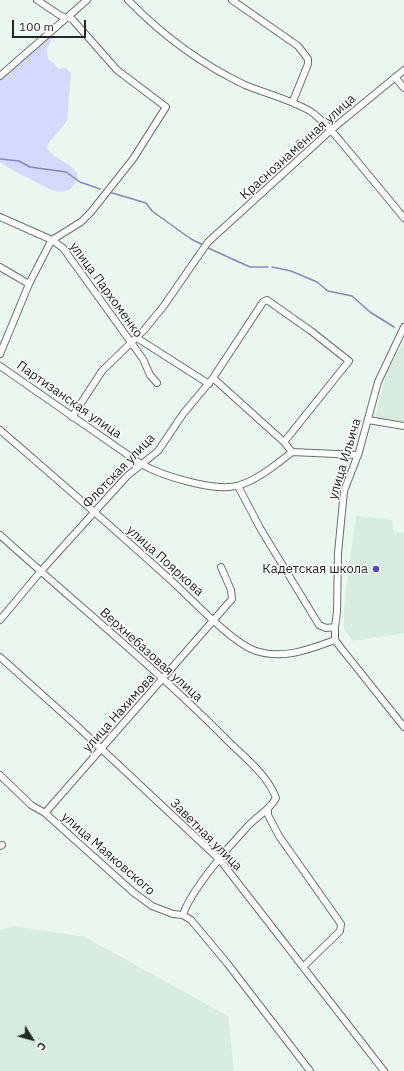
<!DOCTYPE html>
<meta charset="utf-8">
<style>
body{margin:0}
#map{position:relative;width:404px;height:1071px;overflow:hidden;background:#e9f7ee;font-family:"IBM Plex Sans",sans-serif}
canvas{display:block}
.north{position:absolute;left:12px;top:1019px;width:40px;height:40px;-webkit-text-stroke:3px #fff;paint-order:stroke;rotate:127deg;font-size:11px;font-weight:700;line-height:16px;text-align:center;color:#222723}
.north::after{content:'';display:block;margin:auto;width:14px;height:18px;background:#222723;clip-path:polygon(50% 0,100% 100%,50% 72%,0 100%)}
.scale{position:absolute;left:12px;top:20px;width:74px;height:18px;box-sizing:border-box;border:2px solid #222723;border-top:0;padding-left:5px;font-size:12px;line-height:14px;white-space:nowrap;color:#222723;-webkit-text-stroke:3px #fff;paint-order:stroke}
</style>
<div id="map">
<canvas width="404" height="1071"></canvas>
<div class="north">С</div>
<div class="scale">100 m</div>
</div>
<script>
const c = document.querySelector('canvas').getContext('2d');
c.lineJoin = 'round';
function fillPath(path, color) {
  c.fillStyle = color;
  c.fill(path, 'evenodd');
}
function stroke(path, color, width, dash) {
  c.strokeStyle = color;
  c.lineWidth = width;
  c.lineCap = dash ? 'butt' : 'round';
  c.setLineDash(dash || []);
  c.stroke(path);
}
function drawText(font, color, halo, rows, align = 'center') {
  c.font = font + ' "IBM Plex Sans",sans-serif';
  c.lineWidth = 3;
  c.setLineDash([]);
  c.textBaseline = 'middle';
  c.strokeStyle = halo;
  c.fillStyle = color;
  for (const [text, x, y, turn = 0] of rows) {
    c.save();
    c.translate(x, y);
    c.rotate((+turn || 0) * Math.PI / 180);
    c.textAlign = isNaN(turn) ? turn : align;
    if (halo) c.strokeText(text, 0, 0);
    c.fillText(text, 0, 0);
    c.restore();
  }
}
const built = new Path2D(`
 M402,345H404V424L374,419L388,369Z
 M356,516L392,520L393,531L404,533V633L353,641L344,630V605Z
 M14,926L85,937L228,1016L234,1071H0V930Z`);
const green = new Path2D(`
 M50,37L52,39L47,48L48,59L54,63L58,69L66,68L71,73L67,121L48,144L47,148C53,160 75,163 78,176C69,204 46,187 30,179C19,174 10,169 0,162V79Z`);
const stream = new Path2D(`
 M0,159L19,161L30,167L66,172L80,182L100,189
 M109,192L146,203L152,211L191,239L203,245
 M206,247L250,267H268
 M272,267L291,271L317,282L328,291L352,296L370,312L394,327`);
const minor = new Path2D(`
 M128,0C162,35 201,64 245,85C267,94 289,99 310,111C326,122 339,140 352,155C369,176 387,197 404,218
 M232,0L298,46L308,59V64L293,101
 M0,76L87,0
 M395,77L404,88
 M0,217L52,240L63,248L143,359L150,375L157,383
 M0,267L29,284
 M137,338L209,384
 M0,354L29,284L50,243L52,240L81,222L91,212L133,159L166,107L117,70L72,19L61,16L37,0
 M0,366L141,464C163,476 216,493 240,485C257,480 278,463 292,452
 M213,378L284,442L292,452L358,455
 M72,417L102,371L144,330L163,307L208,242L331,130L404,70
 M368,420L404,426
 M0,430C59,481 118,532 175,584C194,602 234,644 256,651C284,660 310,649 335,640
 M238,486L260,528L319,625L326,628L335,627V640L341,648L404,727
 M0,535C74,602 152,665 223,736C240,754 267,773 276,798C269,811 258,815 248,826C230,845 190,891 183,915
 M0,620L41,571L127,476L158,451L183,414L213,378L263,302L267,300L311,331L349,361L284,442
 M335,627L337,612L338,553L344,491L359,452L378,382L404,327
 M0,657L77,726L220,860L384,1071
 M0,775L31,805L45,813L133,892L152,906L173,914L183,915L191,920L227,963L310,1071
 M268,811V815L279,836L341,924L340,931L304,966
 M45,813L232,599L231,590L221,567
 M0,846L2,845`);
const markers = [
 [376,569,4,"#5147be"]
];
const streetNames = [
 ["Краснознамённая улица",298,147,-42],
 ["улица Пархоменко",106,290,54],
 ["Партизанская улица",69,400,35],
 ["улица Ильича",345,459,-73],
 ["Флотская улица",119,471,-46],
 ["улица Пояркова",165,561,42],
 ["Верхнебазовая улица",151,655,42],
 ["улица Нахимова",119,713,-48],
 ["Заветная улица",206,835,45],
 ["улица Маяковского",108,854,41]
];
const poiNames = [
 ["Кадетская школа",368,569]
];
fillPath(built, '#d7ecdf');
fillPath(green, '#d5d8ff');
stroke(stream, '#8388bd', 1.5);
stroke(minor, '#67736b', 8);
stroke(minor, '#fff', 6);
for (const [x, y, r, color] of markers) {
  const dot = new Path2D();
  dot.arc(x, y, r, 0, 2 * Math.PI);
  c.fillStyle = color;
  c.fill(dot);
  stroke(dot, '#fff', 1.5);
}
drawText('13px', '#222723', '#fff', streetNames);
drawText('13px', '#222723', '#fff', poiNames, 'right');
</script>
